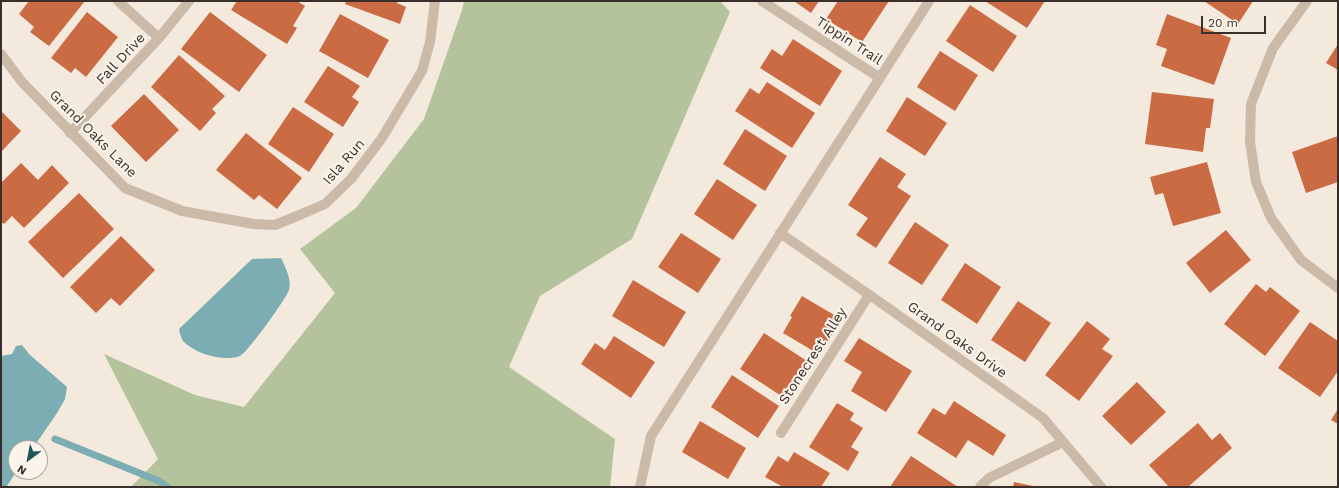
<!DOCTYPE html>
<style>
body{margin:0}
#map{position:relative;width:1339px;height:488px;overflow:hidden;background:#f3eadd;font-family:"Work Sans",sans-serif}
canvas{display:block}
.frame{position:absolute;inset:0;border:2px solid #392e29;pointer-events:none}
.north{position:absolute;left:8px;top:440px;width:40px;height:40px;box-sizing:border-box;background:#fbf4ea;border:1px solid #ada59d;border-radius:50%;rotate:212deg;font-size:11px;font-weight:700;line-height:16px;text-align:center;color:#392e29}
.north::after{content:'';display:block;margin:auto;width:14px;height:18px;background:#1c555c;clip-path:polygon(50% 0,100% 100%,50% 72%,0 100%)}
.scale{position:absolute;left:1201px;top:16px;width:65px;height:18px;box-sizing:border-box;border:2px solid #392e29;border-top:0;padding-left:5px;font-size:12px;line-height:14px;white-space:nowrap;color:#392e29;-webkit-text-stroke:3px #fbf4ea;paint-order:stroke}
</style>
<div id="map">
<canvas width="1339" height="488"></canvas>
<div class="frame"></div>
<div class="north">N</div>
<div class="scale">20 m</div>
</div>
<script>
const c = document.querySelector('canvas').getContext('2d');
c.lineJoin = 'round';
function fillPath(path, color) {
  c.fillStyle = color;
  c.fill(path, 'evenodd');
}
function stroke(path, color, width, dash) {
  c.strokeStyle = color;
  c.lineWidth = width;
  c.lineCap = dash ? 'butt' : 'round';
  c.setLineDash(dash || []);
  c.stroke(path);
}
function drawText(font, color, halo, rows, align = 'center') {
  c.font = font + ' "Work Sans",sans-serif';
  c.lineWidth = 4;
  c.setLineDash([]);
  c.textBaseline = 'middle';
  c.strokeStyle = halo;
  c.fillStyle = color;
  for (const [text, x, y, turn = 0] of rows) {
    c.save();
    c.translate(x, y);
    c.rotate((+turn || 0) * Math.PI / 180);
    c.textAlign = isNaN(turn) ? turn : align;
    if (halo) c.strokeText(text, 0, 0);
    c.fillText(text, 0, 0);
    c.restore();
  }
}
const green = new Path2D(`
 M464,1H720L730,12L632,239L540,296L509,367L615,439L610,487H131L158,459L104,354L195,395L244,407L335,293L300,249L356,208L424,119L462,10Z`);
const water = new Path2D(`
 M281,258C285,266 292,280 289,290C286,299 248,352 240,356C223,362 195,354 183,341C181,338 180,333 179,329L252,259Z
 M22,345L29,354L67,387L65,399L57,413L33,448H16V472L7,486L1,487V356L12,354L16,346Z`);
const stream = new Path2D(`
 M55,439L159,481L167,487`);
const building = new Path2D(`
 M29,1H85L49,46L30,32L34,27L19,14Z
 M237,1H297L305,6L293,26L297,28L287,44L231,10Z
 M346,1H398L397,3L406,7L400,24L345,4Z
 M794,1H819L811,13Z
 M838,1H889L862,42L826,19Z
 M985,1H1045L1027,28Z
 M1204,1H1253L1238,24Z
 M970,5L1017,36L993,72L946,41Z
 M87,12L118,37L86,77L75,68L71,73L51,58Z
 M210,12L267,55L239,92L181,49Z
 M340,14L389,40L368,78L319,51Z
 M1167,14L1231,38L1214,85L1161,66L1167,49L1156,45Z
 M793,39L842,71L820,106L760,68L772,49L782,56Z
 M1338,44V70L1326,63Z
 M940,51L978,75L955,111L917,87Z
 M179,55L225,96L212,109L216,113L200,131L151,87Z
 M328,66L360,86L352,97L359,102L343,127L304,102Z
 M767,82L815,113L792,148L735,111L750,88L759,94Z
 M1152,92L1214,99L1210,128H1206L1203,152L1145,144Z
 M144,94L179,130L146,162L111,126Z
 M907,97L947,123L925,156L886,131Z
 M293,107L334,134L309,172L268,144Z
 M1,111L21,131L1,152Z
 M745,129L787,156L765,191L723,164Z
 M246,133L302,178L277,209L259,195L254,200L216,170Z
 M1338,136V182L1306,193L1292,152Z
 M880,157L906,174L897,187L911,196L876,248L856,235L868,218L848,205Z
 M1207,162L1221,213L1173,226L1163,193L1155,195L1150,177Z
 M21,163L38,180L52,165L69,183L24,228L12,216L4,224L1,222V183Z
 M717,179L757,205L733,240L694,214Z
 M79,193L114,229L63,278L28,242Z
 M915,222L949,245L922,285L888,263Z
 M1226,230L1251,260L1210,293L1186,263Z
 M681,233L721,259L698,293L658,267Z
 M121,236L155,270L120,306L111,298L96,313L70,287Z
 M965,263L1001,287L977,324L941,300Z
 M633,280L686,312L664,347L612,316Z
 M1256,284L1266,292L1270,287L1300,311L1265,356L1224,324Z
 M802,296L841,319L820,355L783,333L792,317L790,316Z
 M1018,301L1051,323L1025,362L991,340Z
 M1087,321L1110,339L1102,349L1113,356L1079,401L1045,375Z
 M1310,322L1338,341V371L1320,397L1278,368Z
 M764,333L810,363L786,399L740,369Z
 M614,336L655,362L631,398L581,364L595,343L605,350Z
 M859,338L912,371L886,412L851,391L862,372L844,361Z
 M732,375L779,406L758,438L711,407Z
 M1137,382L1166,412L1131,445L1102,416Z
 M954,401L1006,435L993,456L968,440L956,458L917,433L933,408L945,415Z
 M837,403L854,413L850,420L863,428L851,447L859,452L848,471L809,447Z
 M1338,409V424L1331,420Z
 M700,421L746,448L728,479L682,452Z
 M1198,423L1212,440L1220,433L1232,448L1188,487H1169L1149,465Z
 M794,452L830,473L821,487H783L765,477L778,456L788,462Z
 M911,456L958,487H890Z
 M1014,482L1033,486V487H1013Z`);
const minor = new Path2D(`
 M118,1L159,38
 M762,1L880,78
 M1307,1L1273,48L1251,104L1250,142L1256,182L1271,218L1301,260L1338,288
 M1,54L22,82L125,188L182,211L254,224L275,225L297,216L325,204L351,179L382,138L422,71L430,42L435,1
 M70,133L159,38L189,1
 M780,233L884,305L1043,418L1101,487
 M781,433L869,295
 M640,487L651,436L929,1
 M980,487L989,478L1063,442`);
const streetNames = [
 ["Tippin Trail",849,41,33],
 ["Fall Drive",121,59,-47],
 ["Grand Oaks Lane",93,134,45],
 ["Isla Run",344,162,-49],
 ["Grand Oaks Drive",957,340,36],
 ["Stonecrest Alley",813,356,-57]
];
fillPath(green, '#b4c39c');
fillPath(water, '#7badb2');
stroke(stream, '#7badb2', 7);
fillPath(building, '#cb6b44');
stroke(minor, '#ccbaa8', 10);
drawText('14px', '#392e29', '#fbf4ea', streetNames);
</script>
